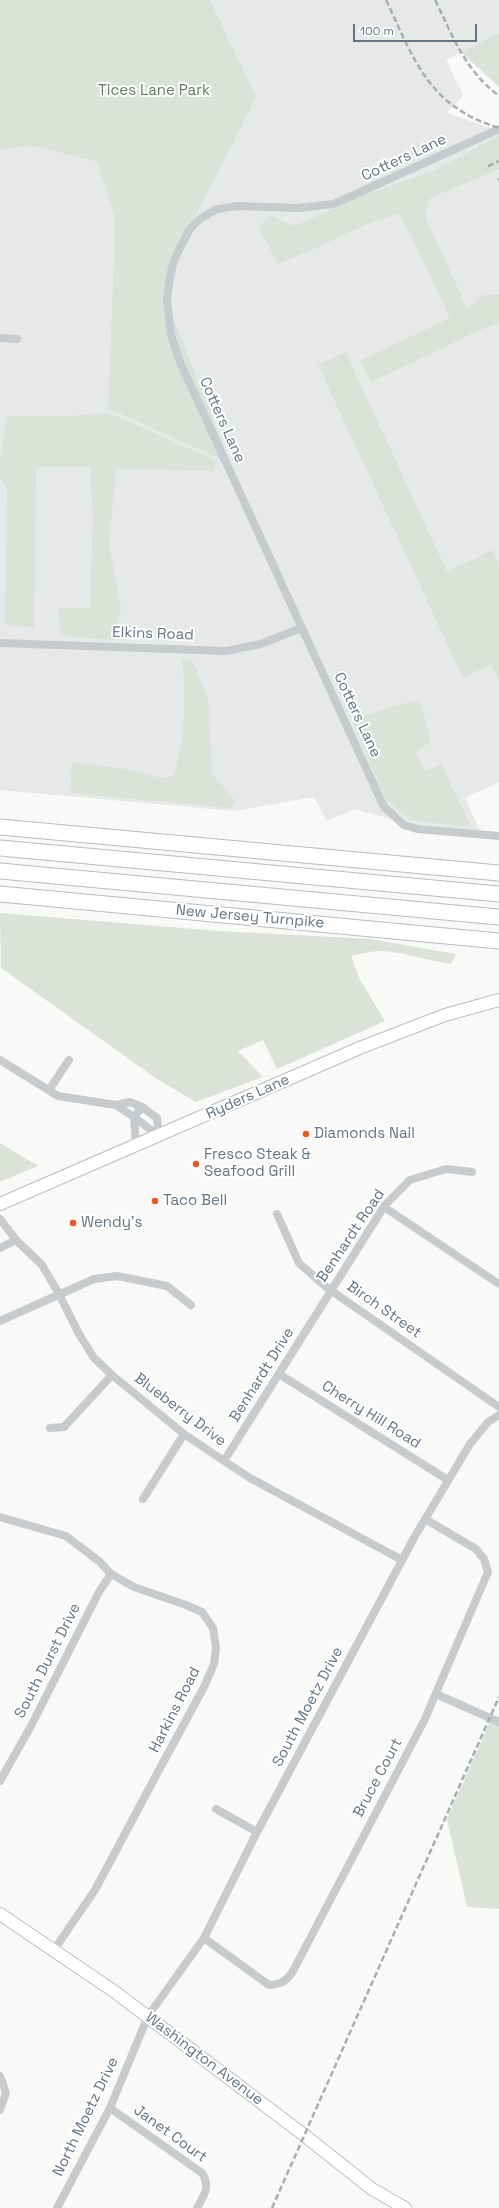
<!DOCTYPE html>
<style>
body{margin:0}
#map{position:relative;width:499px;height:2208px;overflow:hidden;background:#f9f9f7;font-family:"Space Grotesk",sans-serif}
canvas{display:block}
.scale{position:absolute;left:353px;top:24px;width:124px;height:18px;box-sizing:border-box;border:2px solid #637583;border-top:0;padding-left:5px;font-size:12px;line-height:14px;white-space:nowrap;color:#637583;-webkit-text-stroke:3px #fff;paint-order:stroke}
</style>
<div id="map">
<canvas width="499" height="2208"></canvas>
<div class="scale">100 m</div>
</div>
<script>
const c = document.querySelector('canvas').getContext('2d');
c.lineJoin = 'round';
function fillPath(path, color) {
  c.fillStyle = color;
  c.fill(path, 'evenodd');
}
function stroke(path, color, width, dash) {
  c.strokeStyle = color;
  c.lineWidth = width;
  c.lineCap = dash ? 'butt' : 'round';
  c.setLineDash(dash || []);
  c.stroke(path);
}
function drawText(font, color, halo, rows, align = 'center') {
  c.font = font + ' "Space Grotesk",sans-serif';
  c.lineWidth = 4;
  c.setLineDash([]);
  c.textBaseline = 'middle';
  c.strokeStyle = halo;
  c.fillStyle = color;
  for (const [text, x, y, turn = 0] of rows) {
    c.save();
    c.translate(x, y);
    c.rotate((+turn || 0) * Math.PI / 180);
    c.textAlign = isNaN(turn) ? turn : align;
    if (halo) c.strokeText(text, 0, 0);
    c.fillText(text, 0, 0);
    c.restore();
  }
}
const built = new Path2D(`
 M210,0H499V33L446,60L463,95L447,113L499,131V565L492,551L447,571L346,352L463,678L491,665L499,682V782L465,798L480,831L415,825L354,809L327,821L314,797L234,811L0,790V150L32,146L97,162L115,219L108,407L231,464L169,306L183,241L257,97Z`);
const green = new Path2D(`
 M0,0H210L257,97L183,241L169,306L231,464L108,408L115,219L97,162L32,146L0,150Z
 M499,33V87L461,52Z
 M499,136V169L430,198L425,216L467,309L484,295H499V323L473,333L372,382L359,361L450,318L407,227L399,214C356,224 320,250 278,263L258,227L271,216L294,226L375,191L433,171Z
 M346,352L447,571L493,550L499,565V682L491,665L463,678L318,365Z
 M109,413L217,461L214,471L116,469L109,545L121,608L114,640L60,636L59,608H90L93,518L90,467H36L34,628L5,624L7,489L0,476V462L7,416H70Z
 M182,659L192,660L208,698L212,773L235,801L230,808L70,793L72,762L132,770L161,778L173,776C186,744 186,692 182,659Z
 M420,700L431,741L416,752L425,771L441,764L471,827L409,820L385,798L352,720L393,706Z
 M0,913L219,931L371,939L456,954L451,964C427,961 405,952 381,951C372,951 360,954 351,956L360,980L385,1021L277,1069L263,1040L238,1051L263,1077L196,1102L157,1079L1,968Z
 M0,1143L38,1166L0,1182Z
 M493,1715L499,1718V1909L467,1907L447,1819Z`);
const street = new Path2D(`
 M499,129L334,204L298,208L238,206L217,209L201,218L190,229L181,246L173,263L169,283L167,301L171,335L180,362L384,807L404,825L417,829L499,836
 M0,338L17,339
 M0,643L226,651L261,644L301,628
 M0,1060L58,1096L116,1105L130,1102L142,1107L157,1118L159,1136
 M49,1090L69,1060
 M116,1105L134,1117L136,1146
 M142,1107L134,1117L159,1136
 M384,1207L499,1284
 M277,1214L299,1263L326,1287L499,1407
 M0,1219L16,1240L42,1265L59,1294L79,1334L94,1358L112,1375L184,1434L224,1461L250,1478L402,1560
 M0,1248L16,1240
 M0,1321L94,1279L117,1276L167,1286L191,1305
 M279,1374L448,1480
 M50,1428L64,1427L112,1375
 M224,1461L385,1205L410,1180L446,1169L472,1172
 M143,1499L184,1434
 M0,1517L66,1536L100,1562L111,1574L134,1587L186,1605L202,1612L213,1628L216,1648L214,1664L204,1687L159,1770L95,1890L54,1950
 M436,1694L499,1722
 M0,1781L31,1726L99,1592L111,1574
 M216,1809L257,1832
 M204,1938L269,1985C281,1984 286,1982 293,1971L424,1721L488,1572L484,1559L476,1549L425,1519
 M0,2076L6,2093L0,2110
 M110,2108L202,2173C211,2187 204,2195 197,2208
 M57,2208L110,2108L148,2016L204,1938L257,1832L415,1536L470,1444L488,1422L499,1415`);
const secondary = new Path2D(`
 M0,1204L362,1047L445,1015L499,1000
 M0,1914L115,1992L304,2135L372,2189L405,2208`);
const highway = new Path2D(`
 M0,827L499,873
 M0,848L499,894
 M0,871L499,917
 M0,894L499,941`);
const rail = new Path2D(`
 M386,0C415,61 428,106 499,128
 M435,0C454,38 464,69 499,96
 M488,166L499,161
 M498,180L499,179
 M272,2208L499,1697`);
const markers = [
 [306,1134,4,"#ec5525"],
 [196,1164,4,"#ec5525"],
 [155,1201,4,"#ec5525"],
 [73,1223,4,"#ec5525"]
];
const parkNames = [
 ["Tices Lane Park",154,91]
];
const streetNames = [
 ["Cotters Lane",404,158,-25],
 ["Cotters Lane",222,420,66],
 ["Elkins Road",153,634,2],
 ["Cotters Lane",357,715,65],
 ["New Jersey Turnpike",250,917,5],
 ["Ryders Lane",248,1097,-24],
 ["Benhardt Road",351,1236,-56],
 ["Birch Street",384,1310,35],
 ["Benhardt Drive",262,1375,-58],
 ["Blueberry Drive",180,1410,37],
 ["Cherry Hill Road",371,1415,32],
 ["South Durst Drive",48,1661,-63],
 ["South Moetz Drive",308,1707,-62],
 ["Harkins Road",175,1710,-63],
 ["Bruce Court",378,1778,-62],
 ["Washington Avenue",204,2059,37],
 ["North Moetz Drive",86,2117,-64],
 ["Janet Court",170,2134,36]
];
const poiNames = [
 ["Diamonds Nail",314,1134],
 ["Fresco Steak &",204,1155],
 ["Seafood Grill",204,1172],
 ["Taco Bell",163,1201],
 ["Wendy's",81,1223]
];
fillPath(built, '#e7e8e8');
fillPath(green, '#dbe2d8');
stroke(secondary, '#b9bfc3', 14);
stroke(highway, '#b9bdc0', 17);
stroke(street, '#c7cbce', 8);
stroke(secondary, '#fff', 12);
stroke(highway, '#fff', 15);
stroke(rail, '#a7aeb3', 2.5, [6, 3]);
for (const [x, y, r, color] of markers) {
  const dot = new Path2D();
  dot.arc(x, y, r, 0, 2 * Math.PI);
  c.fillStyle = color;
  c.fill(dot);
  stroke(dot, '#fff', 1.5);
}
drawText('15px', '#667a62', '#fff', parkNames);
drawText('15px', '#637583', '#fff', streetNames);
drawText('15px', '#637583', '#fff', poiNames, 'left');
</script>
